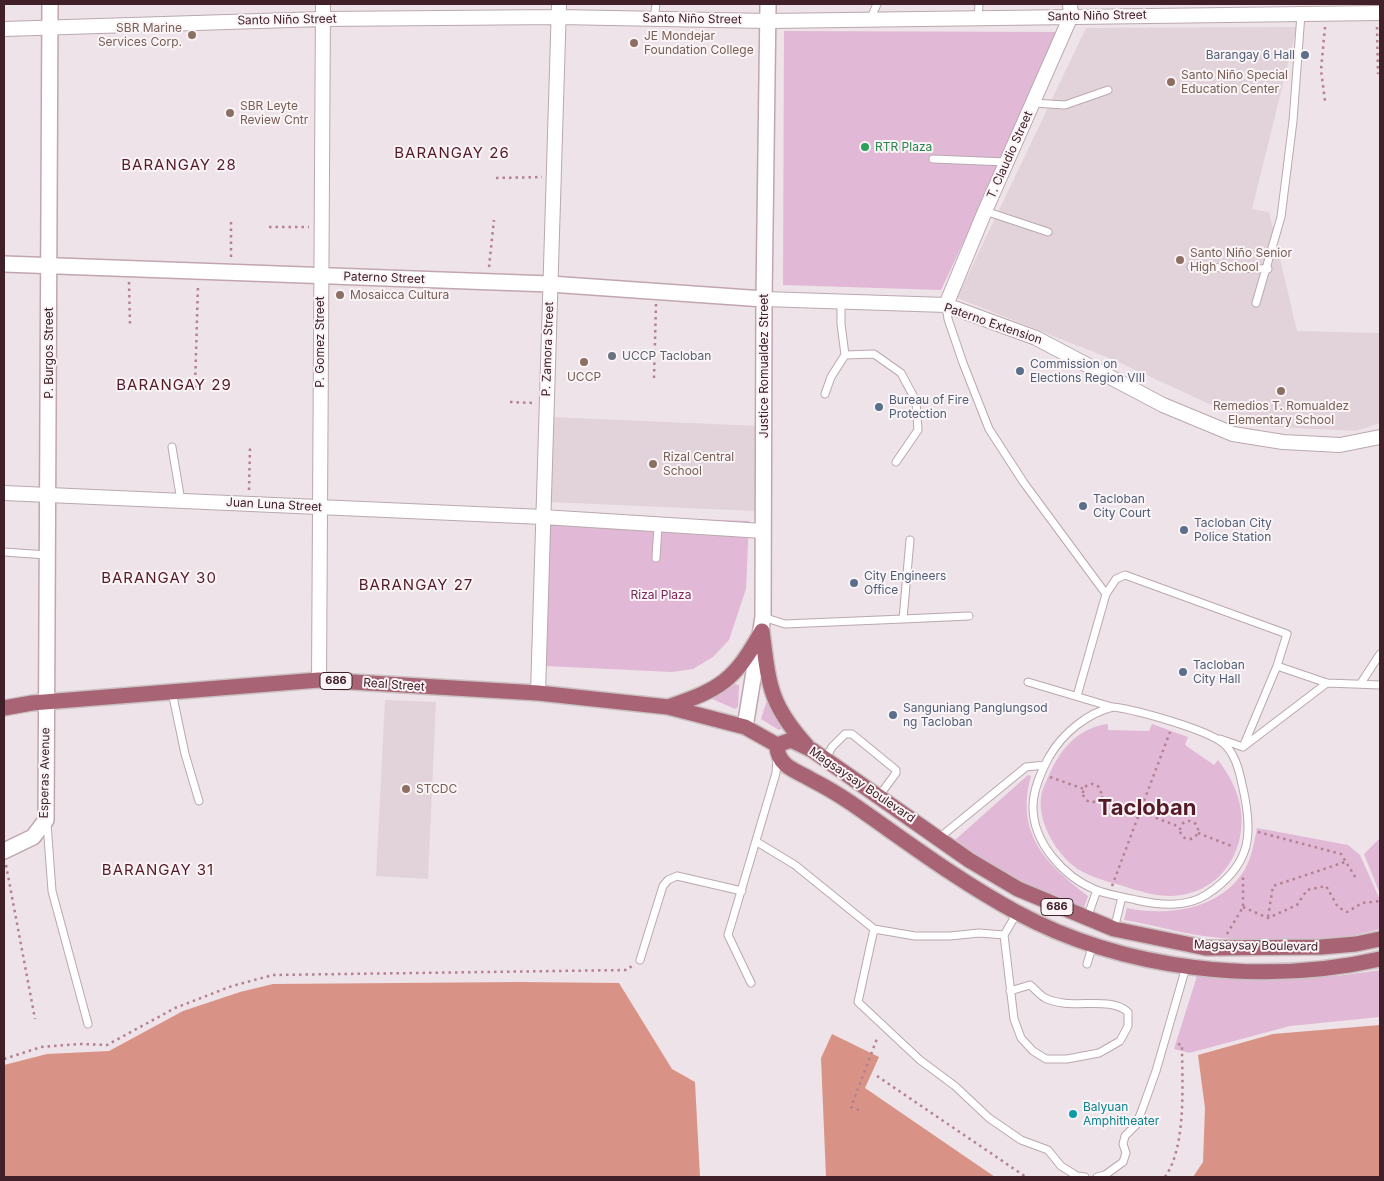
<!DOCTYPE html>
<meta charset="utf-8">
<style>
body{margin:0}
#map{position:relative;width:1384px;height:1181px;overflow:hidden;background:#eee3e8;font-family:Inter,sans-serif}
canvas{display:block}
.frame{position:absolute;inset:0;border:5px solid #412029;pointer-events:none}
</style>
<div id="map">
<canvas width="1384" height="1181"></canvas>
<div class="frame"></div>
</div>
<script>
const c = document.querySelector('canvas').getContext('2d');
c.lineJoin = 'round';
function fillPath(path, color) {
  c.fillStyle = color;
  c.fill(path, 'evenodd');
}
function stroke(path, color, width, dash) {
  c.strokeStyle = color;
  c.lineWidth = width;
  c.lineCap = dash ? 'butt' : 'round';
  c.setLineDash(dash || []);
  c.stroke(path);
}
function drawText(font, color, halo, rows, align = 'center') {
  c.font = font + ' Inter,sans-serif';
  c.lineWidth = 4;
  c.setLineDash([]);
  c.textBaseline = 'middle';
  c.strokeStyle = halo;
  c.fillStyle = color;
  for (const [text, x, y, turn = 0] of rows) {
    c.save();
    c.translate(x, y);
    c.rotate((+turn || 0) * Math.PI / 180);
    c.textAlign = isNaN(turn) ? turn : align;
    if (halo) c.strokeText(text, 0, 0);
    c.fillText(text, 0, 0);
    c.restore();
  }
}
const built = new Path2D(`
 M1297,27L1252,209L1269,212L1297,331L1380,333V423L1355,431L1257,426L1114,360L957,298L1086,28Z
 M551,417L759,426L755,511L548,502Z
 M385,700L436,702L428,879L376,876Z`);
const green = new Path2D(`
 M784,31L1062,32L941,290L783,285Z
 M550,514L749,521L746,589L729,640L713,657L693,669L672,672L545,666Z
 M734,684L739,685L738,707L735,709L712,699Z
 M767,700L783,728L779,730L761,719Z
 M1108,724V730L1149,731L1152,724L1188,737L1185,745L1214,765L1218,760C1235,782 1246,808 1240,837C1233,871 1207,895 1171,896C1155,896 1138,891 1123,886C1106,881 1085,876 1071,864C1054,849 1038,821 1041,797C1042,789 1047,780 1050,773C1061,748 1080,727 1108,724Z
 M1028,775L1031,776C1015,834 1046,864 1088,896L1083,910L1000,872L955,840Z
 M1257,828L1348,845L1360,855L1380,900V929C1323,945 1261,943 1203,936C1176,932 1150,924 1124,920L1127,908C1168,917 1222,909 1245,869C1252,857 1254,842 1257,828Z
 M1380,838V894L1364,854Z
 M1380,970V1017L1290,1026L1189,1053L1174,1049L1197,976C1259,978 1319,981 1380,970Z`);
const water = new Path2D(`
 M520,982L619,983L672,1069L695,1082L700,1177H4V1065L47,1054L109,1051L183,1011L240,992L273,984Z
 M1380,1025V1177H1193L1203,1162L1205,1108L1198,1055L1273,1034Z
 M832,1034L879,1057L865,1088L995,1177H826L821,1058Z`);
const path = new Path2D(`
 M1325,27L1321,70L1325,101
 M1377,27L1378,74
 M496,178L542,177
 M231,222V258
 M269,227H309
 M489,267L494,220
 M129,282L130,326
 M654,378L656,304
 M195,388L198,285
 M510,402L533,403
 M249,490L250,448
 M1050,777L1084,789
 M1083 793a9 9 0 1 1 18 0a9 9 0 1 1-18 0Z
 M1101,797L1180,827
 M1180 830a9 9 0 1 1 18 0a9 9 0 1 1-18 0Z
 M1258,832L1341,854L1357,880
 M1198,833L1234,847
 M6,865L35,1019
 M1112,886L1170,732
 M1243,907L1268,918L1297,905L1307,890L1326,886L1338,907L1347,912L1362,903L1380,901
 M1268,917L1273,886L1345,862
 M1227,934L1243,907V876
 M4,1059L41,1047L80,1044L107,1045L175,1008L232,986L273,975L627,970L633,965
 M877,1076L1026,1177
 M859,1110L851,1107L878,1036
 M1165,1177C1187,1146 1182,1082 1182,1045L1174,1043`);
const lane = new Path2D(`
 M978,17L979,4
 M871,18L877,4
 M654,19L656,4
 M1033,103L1065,105L1108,90
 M933,159L1006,162
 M985,211L1048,232
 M1191,267L1268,269
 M841,302V324L845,355L874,354L901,373L916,401L918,430L896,462
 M1256,303L1281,217L1293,121L1301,14
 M946,305L948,319L963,363L989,429L1024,483L1106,594
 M825,394L831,377L845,355
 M172,447L181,501
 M4,552L47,555
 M656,558L658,526
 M763,617L785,624L903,619L910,540
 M903,619L969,616
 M1277,666L1327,683L1380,685
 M1028,682L1112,707
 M1361,683L1380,654
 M172,692L185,754L199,801
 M1077,696L1106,594L1116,579L1125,575L1287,634L1277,666L1243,747L1220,739
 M1113,707C1137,710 1205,729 1223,743C1235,753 1239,770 1242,784C1254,834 1252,865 1206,895C1185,908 1159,905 1136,900C1123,897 1109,895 1096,890C1064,877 1033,843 1033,807C1033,789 1041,772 1049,757C1062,734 1087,713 1113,707Z
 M1243,747L1327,683
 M826,758L832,747L845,734H852L896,770V773L879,796
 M47,823L52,891L88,1024
 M939,838L1026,767L1045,765
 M757,842L795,865L874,929L915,936H950L979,933L1004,935
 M1087,918L1097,890
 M874,929L858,1002L920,1060L955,1086L989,1118L1021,1140L1048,1150L1061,1166L1077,1176L1085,1177
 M1114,929L1122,897
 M640,960L663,886L668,880L677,876L742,891
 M1087,964L1093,944
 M751,983L728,935L776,773L777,758
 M1010,991L1030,985C1035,989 1040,995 1045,998C1071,1011 1109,995 1128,1012V1026L1120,1041L1099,1053L1067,1059H1046L1033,1051L1021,1038L1014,1019L1004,935L1017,913
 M1097,1177L1105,1175L1123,1162L1126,1153L1123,1144L1125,1136L1136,1125L1142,1110L1156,1071L1186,967`);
const street = new Path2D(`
 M4,29L323,19L559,17L768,21L1380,13
 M764,299L946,305L1036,338L1163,405L1233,434L1283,442L1340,445L1380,437
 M946,305L985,211L1071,16L1070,4
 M4,493L543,517L763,531
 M319,680L323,4
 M538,693L559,4`);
const secondary = new Path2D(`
 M4,264L550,284L764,299
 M745,727L763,617L764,299L768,4
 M4,851L33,837L46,820L50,4`);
const primary = new Path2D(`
 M762,631C769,685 769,704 807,746
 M668,707C721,689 734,681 762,631
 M4,708L32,703L319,680L538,693L668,707L745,727L777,745
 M777,745C777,752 780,760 786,765C793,771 804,775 812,780C826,787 839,795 851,803C906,841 957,880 1016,912C1123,970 1262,986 1380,959
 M777,745L791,740L812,750L969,860L1018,889L1114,929L1206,948L1321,947L1356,944L1380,939`);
const markers = [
 [192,35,5,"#8d6e63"],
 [634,43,5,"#8d6e63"],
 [1305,55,5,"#5c6f8a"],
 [1171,82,5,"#8d6e63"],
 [230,113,5,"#8d6e63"],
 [865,147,5,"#2e9e5b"],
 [1180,260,5,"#8d6e63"],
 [340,295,5,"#8d6e63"],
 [612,356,5,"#6b7280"],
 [584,362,5,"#8d6e63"],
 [1020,371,5,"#5c6f8a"],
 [1281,391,5,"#8d6e63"],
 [879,407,5,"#5c6f8a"],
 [653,464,5,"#8d6e63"],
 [1083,506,5,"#5c6f8a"],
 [1184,530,5,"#5c6f8a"],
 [854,583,5,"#5c6f8a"],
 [1183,672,5,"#5c6f8a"],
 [893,715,5,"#5c6f8a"],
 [406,789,5,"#8d6e63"],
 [1073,1114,5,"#0f9aa8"]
];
const shields = [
 [336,681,32],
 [1057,907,32]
];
const shieldNames = [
 ["686",336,681],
 ["686",1057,907]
];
const streetNames = [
 ["Santo Niño Street",1097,16,-1],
 ["Santo Niño Street",692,19,1],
 ["Santo Niño Street",287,20,-1],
 ["T. Claudio Street",1010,155,-66],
 ["Paterno Street",384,278,2],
 ["Paterno Extension",993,324,19],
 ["P. Gomez Street",320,342,-90],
 ["P. Zamora Street",548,349,-88],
 ["P. Burgos Street",49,353,-90],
 ["Justice Romualdez Street",764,366,-90],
 ["Juan Luna Street",274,505,3],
 ["Real Street",394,685,4],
 ["Esperas Avenue",45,773,-89],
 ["Magsaysay Boulevard",862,785,34],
 ["Magsaysay Boulevard",1256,946,1]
];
const educationNames = [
 ["SBR Marine",182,28,"right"],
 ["Services Corp.",182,42,"right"],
 ["JE Mondejar",644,36],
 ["Foundation College",644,50],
 ["Santo Niño Special",1181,75],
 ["Education Center",1181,89],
 ["SBR Leyte",240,106],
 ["Review Cntr",240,120],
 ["Santo Niño Senior",1190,253],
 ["High School",1190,267],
 ["Mosaicca Cultura",350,295],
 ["UCCP",584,377,"center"],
 ["Remedios T. Romualdez",1281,406,"center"],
 ["Elementary School",1281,420,"center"],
 ["Rizal Central",663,457],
 ["School",663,471],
 ["STCDC",416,789]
];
const serviceNames = [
 ["Barangay 6 Hall",1295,55,"right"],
 ["Commission on",1030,364],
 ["Elections Region VIII",1030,378],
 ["Bureau of Fire",889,400],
 ["Protection",889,414],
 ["Tacloban",1093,499],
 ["City Court",1093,513],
 ["Tacloban City",1194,523],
 ["Police Station",1194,537],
 ["City Engineers",864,576],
 ["Office",864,590],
 ["Tacloban",1193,665],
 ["City Hall",1193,679],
 ["Sanguniang Panglungsod",903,708],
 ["ng Tacloban",903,722]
];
const leisureNames = [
 ["RTR Plaza",875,147]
];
const worshipNames = [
 ["UCCP Tacloban",622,356]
];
const parkNames = [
 ["Rizal Plaza",661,595]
];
const cultureNames = [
 ["Balyuan",1083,1107],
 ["Amphitheater",1083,1121]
];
const quarterNames = [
 ["BARANGAY 26",452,153],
 ["BARANGAY 28",179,165],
 ["BARANGAY 29",174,385],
 ["BARANGAY 30",159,578],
 ["BARANGAY 27",416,585],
 ["BARANGAY 31",158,870]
];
const townNames = [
 ["Tacloban",1147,808]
];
fillPath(built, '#e2d3da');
fillPath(green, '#e1b9d6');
fillPath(water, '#d89386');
stroke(lane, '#baa8af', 9);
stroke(street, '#baa8af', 16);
stroke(secondary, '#c1a6af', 18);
stroke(primary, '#cac1c3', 18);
stroke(path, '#b58090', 2.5, [2.5, 4]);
stroke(lane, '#fff', 7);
stroke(street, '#fff', 14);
stroke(secondary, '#fff', 15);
stroke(primary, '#a86374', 15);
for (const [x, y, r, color] of markers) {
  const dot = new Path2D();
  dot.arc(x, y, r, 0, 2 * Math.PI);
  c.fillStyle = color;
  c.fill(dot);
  stroke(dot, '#faf4f7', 2);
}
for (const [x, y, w] of shields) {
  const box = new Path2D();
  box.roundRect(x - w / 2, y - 8.5, w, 17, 4);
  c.fillStyle = '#faf4f7';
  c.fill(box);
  stroke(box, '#412029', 1);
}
drawText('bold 11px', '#412029', null, shieldNames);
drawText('12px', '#412029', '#faf4f7', streetNames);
drawText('12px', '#785e54', '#faf4f7', educationNames, 'left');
drawText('12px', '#4e5e75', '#faf4f7', serviceNames, 'left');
drawText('12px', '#27864d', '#faf4f7', leisureNames, 'left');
drawText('12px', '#5b616d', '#faf4f7', worshipNames, 'left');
drawText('12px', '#7c265a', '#faf4f7', parkNames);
drawText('12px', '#0d838f', '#faf4f7', cultureNames, 'left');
c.letterSpacing = '1px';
drawText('15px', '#551a28', '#faf4f7', quarterNames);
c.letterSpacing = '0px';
drawText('bold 22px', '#551a28', '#faf4f7', townNames);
</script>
